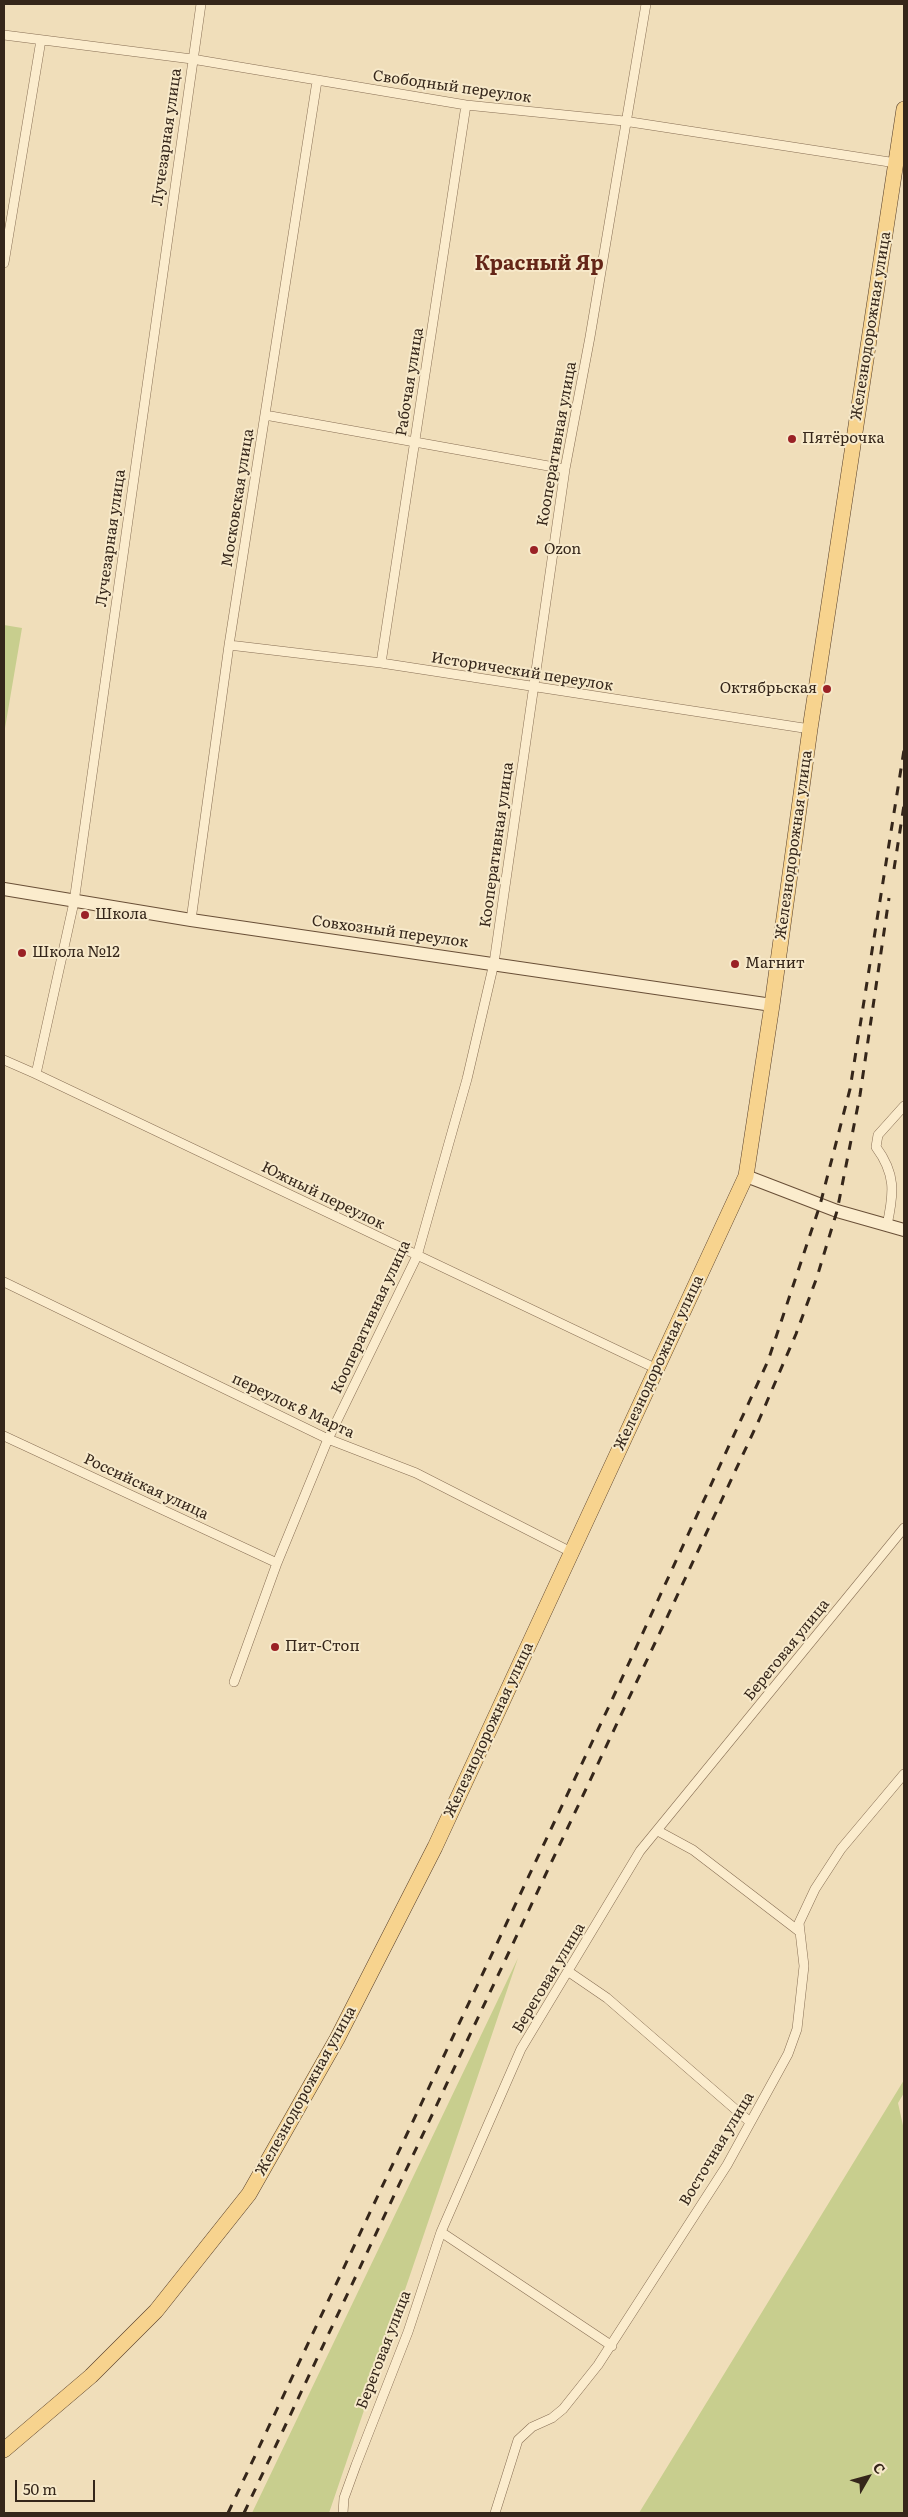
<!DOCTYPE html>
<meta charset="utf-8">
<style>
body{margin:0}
#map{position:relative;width:908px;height:2517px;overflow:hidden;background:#f0deba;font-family:Literata,serif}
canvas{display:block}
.frame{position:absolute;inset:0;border:5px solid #35261a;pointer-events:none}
.north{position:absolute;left:843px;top:2452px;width:50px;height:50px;-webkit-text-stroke:4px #f7e9ca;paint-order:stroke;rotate:52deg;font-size:14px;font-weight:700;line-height:20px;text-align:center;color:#35261a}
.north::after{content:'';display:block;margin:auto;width:18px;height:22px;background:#35261a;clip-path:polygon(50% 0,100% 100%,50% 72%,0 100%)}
.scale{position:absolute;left:15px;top:2480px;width:80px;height:22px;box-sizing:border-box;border:2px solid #35261a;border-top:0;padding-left:6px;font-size:15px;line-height:18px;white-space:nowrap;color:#35261a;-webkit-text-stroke:4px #f7e9ca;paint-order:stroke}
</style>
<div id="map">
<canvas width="908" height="2517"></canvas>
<div class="frame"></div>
<div class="north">С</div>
<div class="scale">50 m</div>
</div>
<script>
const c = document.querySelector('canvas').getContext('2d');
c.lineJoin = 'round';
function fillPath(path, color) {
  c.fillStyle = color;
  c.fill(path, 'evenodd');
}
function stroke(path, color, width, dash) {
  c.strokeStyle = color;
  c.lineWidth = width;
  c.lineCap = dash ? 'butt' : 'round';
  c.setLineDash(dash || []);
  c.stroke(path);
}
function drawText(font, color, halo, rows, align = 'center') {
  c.font = font + ' Literata,serif';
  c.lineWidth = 4;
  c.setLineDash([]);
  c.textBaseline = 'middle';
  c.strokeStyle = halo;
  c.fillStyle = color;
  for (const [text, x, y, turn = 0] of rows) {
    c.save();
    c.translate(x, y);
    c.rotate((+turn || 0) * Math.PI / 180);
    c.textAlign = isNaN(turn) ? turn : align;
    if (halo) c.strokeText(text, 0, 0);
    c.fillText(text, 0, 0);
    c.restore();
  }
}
const green = new Path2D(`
 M4,625L22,628L4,734Z
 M518,1958L329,2513H252Z
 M904,2080V2093L898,2103L904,2130V2513H639Z`);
const street = new Path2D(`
 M4,35L192,59L466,105L624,121L896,163
 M4,263L41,40
 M265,415L565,469
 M229,645L381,663L810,729
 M381,663L466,105
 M191,920L229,645L317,81
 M4,1060L36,1074L657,1369
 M36,1074L74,902L201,4
 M887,1225C894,1193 896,1174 876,1147L878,1135L904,1106
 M4,1282L328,1439L416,1473L571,1552
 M4,1436L277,1563
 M234,1682L277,1563L328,1439L417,1256L467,1079L494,963L565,469L590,337L646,4
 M658,1831L693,1850L800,1932
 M569,1972L607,1998L750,2122
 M441,2232L612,2346
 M343,2513L344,2498L356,2465L408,2332L441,2232L521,2049L640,1851L904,1528
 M495,2513L518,2440L532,2427L552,2418L563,2409L598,2365L727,2165L788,2054L797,2029L804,1966L799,1923L815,1889L841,1849L904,1774`);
const secondary = new Path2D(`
 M4,889L191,920L772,1005
 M746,1176L837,1211L904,1230`);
const primary = new Path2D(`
 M4,2450L91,2376L156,2311L249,2194L337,2039L435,1847L746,1176L772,1005L810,729L904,109`);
const rail = new Path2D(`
 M894,869L904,805
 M228,2513L611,1702L768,1361L820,1205L850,1089L904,750
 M244,2513L663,1626L759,1420L796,1334L817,1277L837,1211L860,1095L889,898`);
const markers = [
 [792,439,5,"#9a2125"],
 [534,550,5,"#9a2125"],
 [827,689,5,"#9a2125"],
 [85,915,5,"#9a2125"],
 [22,953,5,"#9a2125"],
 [735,964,5,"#9a2125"],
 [275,1647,5,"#9a2125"]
];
const streetNames = [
 ["Свободный переулок",452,87,8],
 ["Лучезарная улица",167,137,-82],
 ["Железнодорожная улица",871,326,-81],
 ["Рабочая улица",410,382,-81],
 ["Кооперативная улица",557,444,-80],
 ["Московская улица",238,498,-81],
 ["Лучезарная улица",111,538,-82],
 ["Исторический переулок",522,672,9],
 ["Кооперативная улица",497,845,-82],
 ["Железнодорожная улица",794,845,-82],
 ["Совхозный переулок",390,932,8],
 ["Южный переулок",323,1196,26],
 ["Кооперативная улица",371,1317,-65],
 ["Железнодорожная улица",659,1363,-65],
 ["переулок 8 Марта",293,1406,25],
 ["Российская улица",146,1487,25],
 ["Береговая улица",787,1650,-51],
 ["Железнодорожная улица",489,1730,-65],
 ["Береговая улица",549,1978,-59],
 ["Железнодорожная улица",306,2091,-61],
 ["Восточная улица",717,2149,-59],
 ["Береговая улица",384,2350,-69]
];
const poiNames = [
 ["Пятёрочка",802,439],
 ["Ozon",544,550],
 ["Октябрьская",817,689,"right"],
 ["Школа",95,915],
 ["Школа №12",32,953],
 ["Магнит",745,964],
 ["Пит-Стоп",285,1647]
];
const districtNames = [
 ["Красный Яр",539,264]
];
fillPath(green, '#c8ce8e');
stroke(street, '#876e54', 10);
stroke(secondary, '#694f37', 14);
stroke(primary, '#543c29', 16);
stroke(street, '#fbeccd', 9);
stroke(secondary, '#fbeccd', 12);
stroke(primary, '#f7d38e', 15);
stroke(rail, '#35261a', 3, [9, 9]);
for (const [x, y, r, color] of markers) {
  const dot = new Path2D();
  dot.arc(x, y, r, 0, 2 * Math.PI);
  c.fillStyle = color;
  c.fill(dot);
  stroke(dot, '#f7e9ca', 2);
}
drawText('15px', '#35261a', '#f7e9ca', streetNames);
drawText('15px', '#35261a', '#f7e9ca', poiNames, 'left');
drawText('bold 20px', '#642517', '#f7e9ca', districtNames);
</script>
